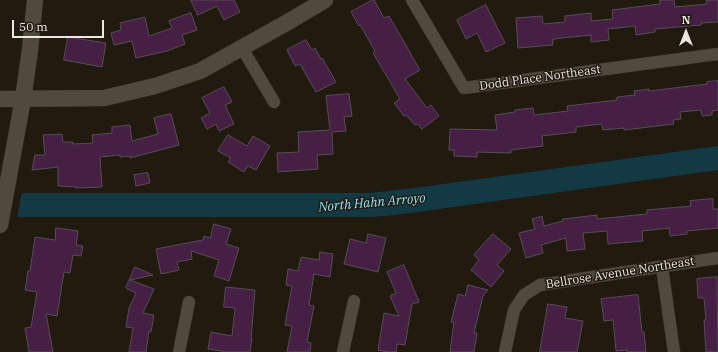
<!DOCTYPE html>
<style>
body{margin:0}
#map{position:relative;width:718px;height:352px;overflow:hidden;background:#201a0f;font-family:"IBM Plex Serif",serif}
canvas{display:block}
.north{position:absolute;left:666px;top:12px;width:40px;height:40px;-webkit-text-stroke:3px #201a0f;paint-order:stroke;rotate:0deg;font-size:11px;font-weight:700;line-height:16px;text-align:center;color:#ede8e1}
.north::after{content:'';display:block;margin:auto;width:14px;height:18px;background:#ede8e1;clip-path:polygon(50% 0,100% 100%,50% 72%,0 100%)}
.scale{position:absolute;left:12px;top:20px;width:92px;height:18px;box-sizing:border-box;border:2px solid #ede8e1;border-top:0;padding-left:5px;font-size:12px;line-height:14px;white-space:nowrap;color:#ede8e1;-webkit-text-stroke:3px #201a0f;paint-order:stroke}
</style>
<div id="map">
<canvas width="718" height="352"></canvas>
<div class="north">N</div>
<div class="scale">50 m</div>
</div>
<script>
const c = document.querySelector('canvas').getContext('2d');
c.lineJoin = 'round';
function fillPath(path, color) {
  c.fillStyle = color;
  c.fill(path, 'evenodd');
}
function stroke(path, color, width, dash) {
  c.strokeStyle = color;
  c.lineWidth = width;
  c.lineCap = dash ? 'butt' : 'round';
  c.setLineDash(dash || []);
  c.stroke(path);
}
function drawText(font, color, halo, rows, align = 'center') {
  c.font = font + ' "IBM Plex Serif",serif';
  c.lineWidth = 3;
  c.setLineDash([]);
  c.textBaseline = 'middle';
  c.strokeStyle = halo;
  c.fillStyle = color;
  for (const [text, x, y, turn = 0] of rows) {
    c.save();
    c.translate(x, y);
    c.rotate((+turn || 0) * Math.PI / 180);
    c.textAlign = isNaN(turn) ? turn : align;
    if (halo) c.strokeText(text, 0, 0);
    c.fillText(text, 0, 0);
    c.restore();
  }
}
const water = new Path2D(`
 M718,146V170L396,215L371,217H0V193H370L415,188Z`);
const pier = new Path2D(`
 M22,190L17,219H0V191Z`);
const building = new Path2D(`
 M191,0H234L240,12L224,20L217,6L198,15Z
 M373,0H374L384,18L389,16L420,70L405,79L427,108L431,105L439,116L422,129L417,124L415,125L406,115L404,116L394,103L400,99L373,53L375,51L360,25L359,26L351,12Z
 M660,0H674L675,7L707,4L706,0H718V22L701,23V25L655,29V32L636,35L635,26L608,29L609,40L591,42V35L553,39V45L518,48L516,18L542,16L543,24L565,22V16L591,13V21L613,19L612,10L660,4Z
 M486,5L505,43L486,52L477,33L466,39L457,20Z
 M191,13L197,30L182,35L185,44L167,51L136,58L132,41L114,45L111,33L121,30L120,23L145,17L149,36L172,28L169,21Z
 M68,37L106,43L102,67L64,60Z
 M306,40L312,50L315,48L321,59L322,58L336,82L316,92L300,64L295,66L287,50Z
 M718,81V110L712,111V115L702,116L701,110L680,112L681,119L673,120L674,124L624,130V128L603,130L602,124L576,127V132L542,136L543,146L511,150V153L477,152V157L454,156V150H449L450,129L497,130L495,115L515,112V110L533,108L534,115L568,111L567,106L617,100V97L635,95L634,91L649,89V91L707,84V82Z
 M224,87L232,102L225,105L234,124L219,131L216,124L207,129L201,118L210,113L202,98Z
 M349,94L352,116L344,117L346,131L332,132L333,154L317,155L318,169L278,172L277,153L299,152L298,132L330,130L326,96Z
 M171,114L179,145L130,158V156L120,157V155L100,157L102,187L76,188V187L58,186V167L32,170L35,155H45L43,135L62,134L63,142H73V144L93,143L92,135L112,133V127L130,125L132,141L158,134L154,118Z
 M228,135L247,146L253,136L270,146L256,170L248,166L244,172L228,162L231,158L218,151Z
 M148,173L150,183L136,186L134,175Z
 M713,199V209H718V228L687,231V234L670,236L669,228L642,231L643,241L608,244L607,231L583,233L585,249L567,251L566,238L541,245L543,253L526,258L519,233L535,229L532,219L542,216L544,226L563,221V219L597,215V219L647,214V210L691,206L690,201Z
 M214,224L231,229L226,244L239,248L229,281L214,276L219,260L191,251L192,259L177,262L179,270L161,274L156,249L203,240L204,236L210,238Z
 M56,228L78,231L76,245L83,246L81,256L73,255L70,273L64,272L57,316L46,314L53,352H29L25,328L31,327L37,292L25,290L28,271H30L35,237L55,240Z
 M368,234L386,238L378,272L344,264L350,239L366,243Z
 M493,234L511,249L497,265L504,271L491,287L471,270L479,260L474,255Z
 M320,252L333,254L330,277L314,274L309,305L314,306L307,342L311,343L310,352H287L292,326L285,325L292,286L286,285L288,269L298,271L301,257L319,260Z
 M404,265L419,302L412,304L405,345L397,344L396,352H388L378,350L384,313L399,316L390,296L396,293L387,272Z
 M135,267L153,275L130,280L154,289L143,313L154,315L151,332L149,331L146,352H129L133,328L126,327L129,308L136,293L126,288Z
 M717,277L718,352H706L704,320H706L704,298H698L697,279Z
 M468,285L488,290L483,296L474,333H477L474,352H450L454,322H451L458,294L465,296Z
 M226,287L255,290L251,339H252L250,352H222V351L208,349L211,332L232,336L235,308L224,307Z
 M638,295L642,332H644L646,352H627V350L616,351L613,320L604,321L601,299Z
 M548,304L567,307L565,318L583,321L577,352H540Z`);
const street = new Path2D(`
 M412,0L464,88L718,54
 M242,48L274,102
 M662,267L674,352
 M179,352L189,302
 M343,352L354,301
 M505,352L514,310L524,295L540,285L718,258`);
const secondary = new Path2D(`
 M0,99L104,98L155,86L200,71L288,22L325,0
 M0,225L23,99L30,50L35,0`);
const streetNames = [
 ["Dodd Place Northeast",540,78,-8],
 ["Bellrose Avenue Northeast",620,273,-9]
];
const waterNames = [
 ["North Hahn Arroyo",372,203,-5]
];
fillPath(water, '#133a44');
fillPath(pier, '#201a0f');
fillPath(building, '#452044');
stroke(building, '#584c57', 1);
stroke(street, '#37322d', 13);
stroke(secondary, '#37322d', 17);
stroke(street, '#504a3d', 12);
stroke(secondary, '#504a3d', 16);
drawText('12px', '#ede8e1', '#201a0f', streetNames);
drawText('italic 13px', '#94e6fe', '#201a0f', waterNames);
</script>
